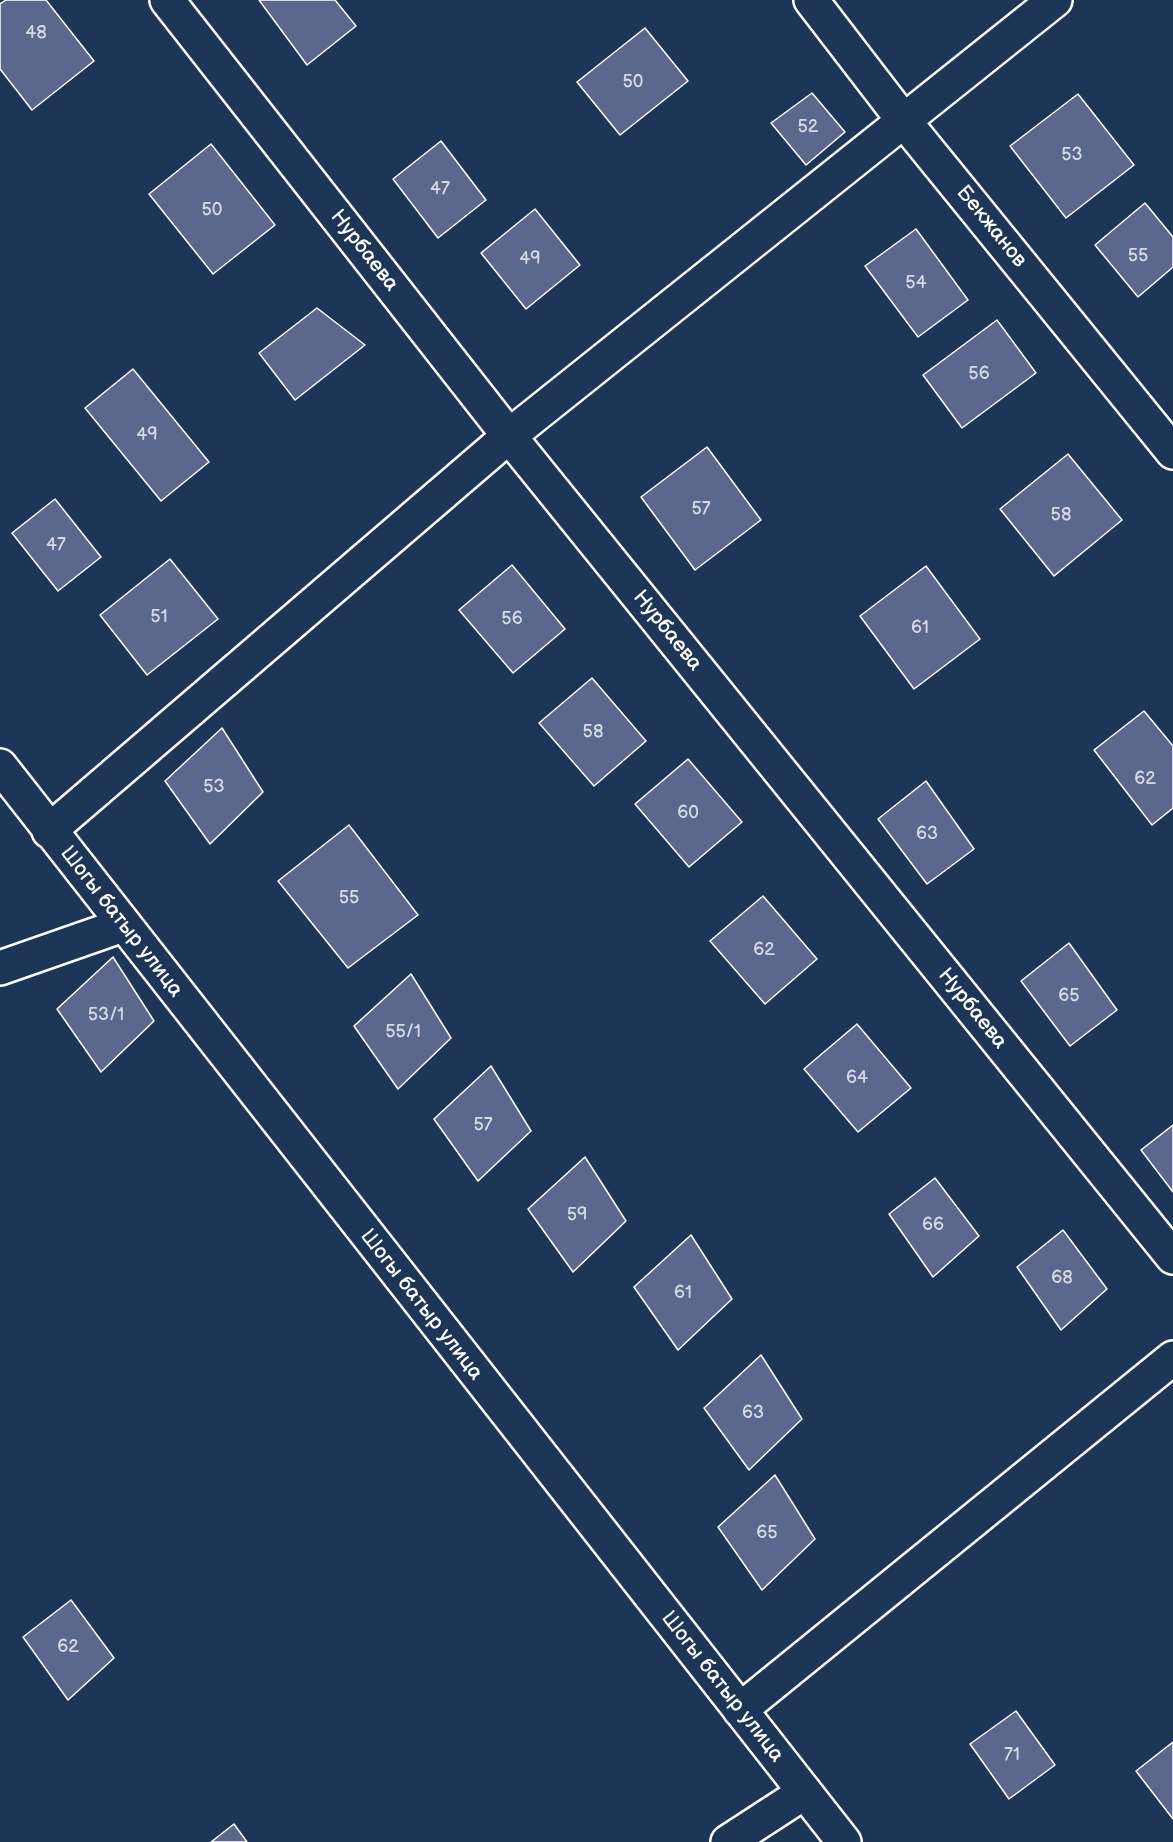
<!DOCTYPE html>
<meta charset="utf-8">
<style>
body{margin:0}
canvas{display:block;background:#1d3557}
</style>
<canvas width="1173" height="1842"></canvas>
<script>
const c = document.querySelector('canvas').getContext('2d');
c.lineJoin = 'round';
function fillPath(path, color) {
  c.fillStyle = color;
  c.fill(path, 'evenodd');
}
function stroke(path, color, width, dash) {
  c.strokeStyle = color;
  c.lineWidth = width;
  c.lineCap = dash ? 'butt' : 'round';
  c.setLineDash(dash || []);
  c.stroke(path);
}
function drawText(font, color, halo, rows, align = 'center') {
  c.font = font + ' "Balsamiq Sans",sans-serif';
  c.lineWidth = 4.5;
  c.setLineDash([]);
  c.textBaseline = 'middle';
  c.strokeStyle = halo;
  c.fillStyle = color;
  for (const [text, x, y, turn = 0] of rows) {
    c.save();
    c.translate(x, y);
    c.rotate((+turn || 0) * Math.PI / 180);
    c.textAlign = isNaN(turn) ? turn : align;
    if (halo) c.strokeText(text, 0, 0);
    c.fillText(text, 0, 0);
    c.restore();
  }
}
const building = new Path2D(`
 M6,0H46L94,61L32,110L0,69V4Z
 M259,0H335L356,26L307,65Z
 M645,28L688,81L620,135L577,82Z
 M812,93L845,132L806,165L771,123Z
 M1078,94L1134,165L1066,218L1010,146Z
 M441,141L486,200L438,238L393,179Z
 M211,144L275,225L213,274L149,194Z
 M1145,203L1173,237V267L1138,297L1095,245Z
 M535,209L580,265L526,309L481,253Z
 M916,229L968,300L918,337L865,266Z
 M317,308L365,345L295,400L259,353Z
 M997,320L1036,373L962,428L923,375Z
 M133,369L209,462L161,501L85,408Z
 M707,447L761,520L695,570L641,497Z
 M1068,454L1122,520L1054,576L1000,509Z
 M55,499L101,557L58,591L12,533Z
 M170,559L218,619L147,675L100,615Z
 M512,565L565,629L513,673L459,610Z
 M926,566L980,639L914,689L860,616Z
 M592,678L646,741L594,786L539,723Z
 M1144,711L1173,746V808L1152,825L1094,750Z
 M222,728L263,792L210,844L165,781Z
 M688,759L742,822L689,867L635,804Z
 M926,781L974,849L927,884L878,819Z
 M349,825L418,915L348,968L278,881Z
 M763,896L817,959L765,1004L710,941Z
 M1069,943L1117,1010L1070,1046L1021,981Z
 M113,957L154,1021L101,1072L57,1009Z
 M411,974L451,1038L398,1089L354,1026Z
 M857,1024L911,1088L858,1132L804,1069Z
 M491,1066L531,1131L478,1181L434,1119Z
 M1173,1125V1192L1141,1150Z
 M585,1157L626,1221L573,1272L528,1209Z
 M935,1178L979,1236L933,1277L889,1214Z
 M1063,1230L1107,1289L1061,1330L1017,1267Z
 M691,1235L732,1299L678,1350L634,1287Z
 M761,1355L802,1419L749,1470L704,1408Z
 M775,1475L815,1539L762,1590L718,1527Z
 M71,1600L114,1658L68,1700L23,1637Z
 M1016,1711L1055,1765L1009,1799L970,1744Z
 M1173,1742V1819L1136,1771Z
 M234,1824L247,1842H211Z`);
const minor = new Path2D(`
 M167,0L509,436L1173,1257
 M811,0L904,121L1173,452
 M0,766L844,1842
 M49,831L509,436L1055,0
 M0,968L123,925
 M740,1710L1173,1358
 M728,1842L805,1792`);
const numberNames = [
 ["48",36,33],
 ["50",633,82],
 ["52",808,127],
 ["53",1072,155],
 ["47",440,189],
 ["50",212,210],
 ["55",1138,256],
 ["49",530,259],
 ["54",916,283],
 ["56",979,374],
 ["49",147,435],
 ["57",701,509],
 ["58",1061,515],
 ["47",56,545],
 ["51",159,617],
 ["56",512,619],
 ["61",920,628],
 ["58",593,732],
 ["62",1145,779],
 ["53",214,787],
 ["60",688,813],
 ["63",927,834],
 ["55",349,898],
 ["62",764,950],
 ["65",1069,996],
 ["53/1",106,1015],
 ["55/1",403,1032],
 ["64",857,1078],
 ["57",483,1125],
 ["59",577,1215],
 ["66",933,1225],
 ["68",1062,1278],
 ["61",683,1293],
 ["63",753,1413],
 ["65",767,1533],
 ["62",68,1647],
 ["71",1012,1755]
];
const streetNames = [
 ["Бекжанов",991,227,51],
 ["Нурбаева",364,251,52],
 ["Нурбаева",667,631,51],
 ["Шогы батыр улица",121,922,52],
 ["Нурбаева",972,1009,51],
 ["Шогы батыр улица",421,1305,52],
 ["Шогы батыр улица",722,1687,52]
];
fillPath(building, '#5c678e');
stroke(building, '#fff', 1.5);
stroke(minor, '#fff', 38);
stroke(minor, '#1d3557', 33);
drawText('18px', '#d6d9e3', null, numberNames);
drawText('21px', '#fff', '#1d3557', streetNames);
</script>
